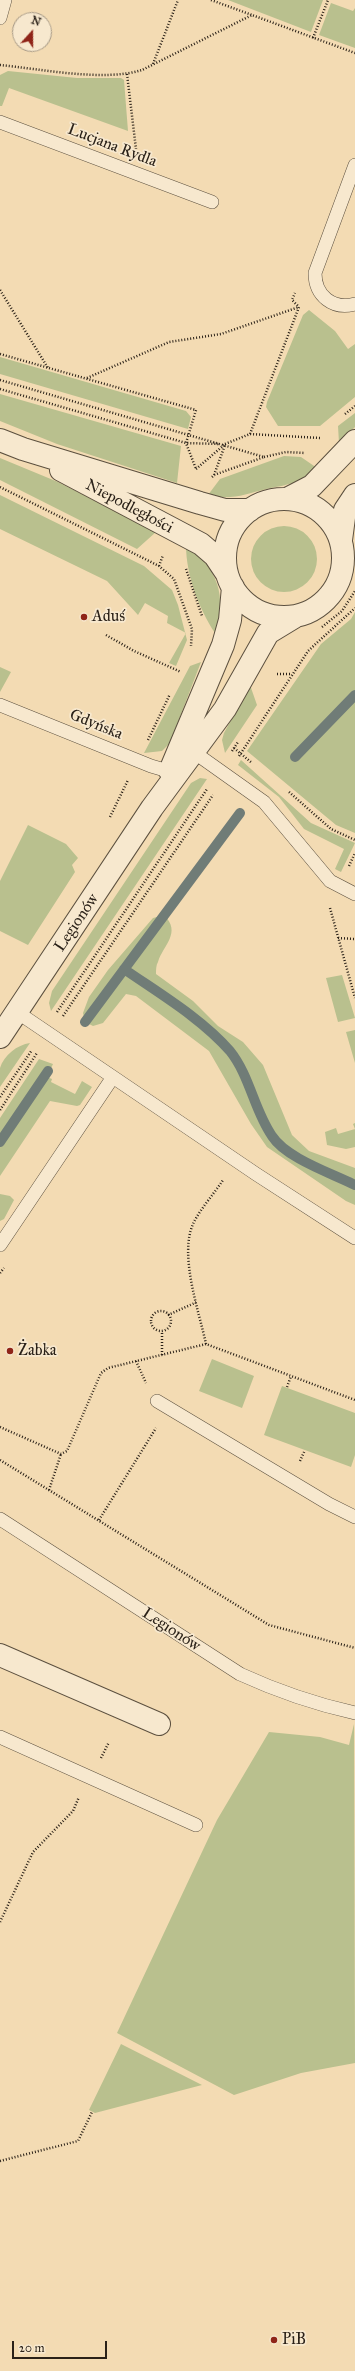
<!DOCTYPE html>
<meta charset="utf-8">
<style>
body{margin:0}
#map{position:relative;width:355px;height:2371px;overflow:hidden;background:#f3dbb3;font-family:"IM FELL Great Primer",serif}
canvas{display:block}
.north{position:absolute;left:12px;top:12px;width:40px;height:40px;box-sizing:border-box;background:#f7e8ce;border:1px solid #a59885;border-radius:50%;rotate:21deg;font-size:11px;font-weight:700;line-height:16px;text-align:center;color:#2a2118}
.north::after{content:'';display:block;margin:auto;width:14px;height:18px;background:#8f2418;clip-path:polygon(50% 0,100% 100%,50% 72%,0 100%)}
.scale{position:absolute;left:12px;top:2341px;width:95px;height:18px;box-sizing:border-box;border:2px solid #2a2118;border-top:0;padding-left:5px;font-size:12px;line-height:14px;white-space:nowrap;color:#2a2118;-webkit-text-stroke:3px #f7e8ce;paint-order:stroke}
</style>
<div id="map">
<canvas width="355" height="2371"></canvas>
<div class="north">N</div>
<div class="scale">20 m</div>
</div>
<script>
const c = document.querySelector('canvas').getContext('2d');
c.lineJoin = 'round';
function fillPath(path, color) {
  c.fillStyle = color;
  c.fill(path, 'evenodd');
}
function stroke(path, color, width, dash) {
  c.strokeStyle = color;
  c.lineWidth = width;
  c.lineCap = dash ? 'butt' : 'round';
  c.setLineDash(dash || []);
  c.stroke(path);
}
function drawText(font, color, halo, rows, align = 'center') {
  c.font = font + ' "IM FELL Great Primer",serif';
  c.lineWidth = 3.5;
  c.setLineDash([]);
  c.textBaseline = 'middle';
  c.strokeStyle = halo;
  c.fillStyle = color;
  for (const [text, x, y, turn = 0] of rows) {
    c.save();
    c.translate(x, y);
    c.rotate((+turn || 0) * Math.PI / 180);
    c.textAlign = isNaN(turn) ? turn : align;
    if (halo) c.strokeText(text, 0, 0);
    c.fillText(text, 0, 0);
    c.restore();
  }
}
const green = new Path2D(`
 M228,0H323L311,32Z
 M331,3L353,11L355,8V48L319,35Z
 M8,71L77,78H121L124,80L128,131L9,88L2,106H0V75Z
 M309,310L335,331L348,349L355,344V397L320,426H278L266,407L267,402L303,315Z
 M0,357L186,411L191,417L188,429L0,374Z
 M0,394L181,446L177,483L57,444L0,421Z
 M355,413V427L339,443L338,426Z
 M284,456L301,457L317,468C302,483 286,485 266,489C246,494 230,501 208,495L220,479Z
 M0,458L58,482L156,532L137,549L0,480Z
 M0,495L144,566L172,590L178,605L187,640L176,666L169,663L186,633L167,623L168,616L145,603L138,615L107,581L0,529Z
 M251 559a33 33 0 1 1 66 0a33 33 0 1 1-66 0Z
 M186,545C217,567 228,597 215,633C199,609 186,575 186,545Z
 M355,612V833L336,825L247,751L321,644L351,619Z
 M201,662L170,743L162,751L144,753L190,666Z
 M0,667L11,672L0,692Z
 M250,685L257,705L225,753L222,740L224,733Z
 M241,760L311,823L355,843L341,872L335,869L344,849L304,829L279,797L238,765Z
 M200,778L207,779L51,1011L49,1003L52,991L191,783Z
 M28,825L66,844L78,858L72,865L75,872L28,945L0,931V881Z
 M164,915C182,933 163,945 158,962C156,965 156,970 156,974L193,1001L218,1026L243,1042L263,1065L292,1135L309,1151L355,1168V1205L346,1201L267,1147L251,1124L209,1051L136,996L126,994L103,1023L93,1026L85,1022L83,1013L89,997L108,970L153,918Z
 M342,975L355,1018L338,1022L326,978Z
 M355,1030V1063L346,1032Z
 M30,1043L0,1087C0,1082 0,1073 0,1068C4,1055 17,1045 30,1043Z
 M39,1059L53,1064L47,1077L52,1079L51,1082L75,1094L82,1081L92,1087L80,1105L77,1106L50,1101L0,1176V1118Z
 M355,1123V1147L346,1149L327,1145L325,1132L336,1128L338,1134L355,1129L353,1124Z
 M0,1194L10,1196L14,1200L4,1219L0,1221Z
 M212,1359L254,1376L242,1408L199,1391Z
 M282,1386L355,1413V1455L351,1467L264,1435Z
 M354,1724L355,2063L301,2073L234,2095L117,2033L217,1820L269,1732L320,1737L349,1745Z
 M121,2044L202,2085L95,2113L89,2110Z`);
const stream = new Path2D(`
 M295,757L355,695
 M124,969C160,994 201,1018 230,1051C250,1076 254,1110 272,1136C286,1158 331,1173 355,1185
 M85,1022L240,813
 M0,1142L48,1071`);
const path = new Path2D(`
 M211,0L252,15
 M313,38L328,0
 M153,64L178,0
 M0,65C41,69 104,82 142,70L252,15L355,53
 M127,74L136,149
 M0,290L48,368
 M0,354L196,410L186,443L196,469
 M87,378L169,342L221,334L299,307
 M0,380L264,457L214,475L212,477
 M0,389L186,443L220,444
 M345,414L355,406
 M250,434L299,307L292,300L295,293
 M225,444L250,434L320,438
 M264,457L286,452L305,453
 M196,469L224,445
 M214,475L225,445
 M0,487L135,554L159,566L174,579L192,629L191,646
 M159,566L163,555
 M186,569L202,616
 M322,627L342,611L355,591
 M106,635L134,651L181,672
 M277,674H292
 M148,740L170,694
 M234,748L252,763
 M232,751L238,742
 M239,756L308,651L355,608
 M289,792L331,829L355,840
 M110,817L128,780
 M349,866L355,853
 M330,908L355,998
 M338,938L355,939
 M57,1012L207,789
 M63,1016L213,795
 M0,1097L32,1050
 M0,1110L37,1053
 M0,1273L4,1268
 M151 1321a10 10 0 1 1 20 0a10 10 0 1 1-20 0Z
 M168,1315L197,1302
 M206,1344C199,1311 179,1256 193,1224C200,1209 214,1194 223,1180
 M162,1355V1331
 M136,1361L146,1383
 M287,1387L291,1376
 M0,1427L61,1454L67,1451L101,1373L108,1368L206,1344L355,1400
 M0,1460L269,1625L355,1648
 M300,1461L305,1450
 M49,1490L61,1454
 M99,1520L156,1428
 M101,1758L109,1742
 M0,1922L33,1852L73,1811L79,1797
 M0,2161L78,2141L92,2112`);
const service = new Path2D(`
 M0,18L5,0
 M0,122L212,202
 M355,165L315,273C315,296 333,310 355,304
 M0,705L151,766L175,773
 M188,748L264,802L330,881L355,894
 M17,1012L256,1174L355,1238
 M0,1245L113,1077
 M157,1401L329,1504L355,1517
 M0,1519L240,1674C277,1691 315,1704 355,1713
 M0,1737L196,1825`);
const minor = new Path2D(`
 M0,1655L159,1724`);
const tertiary = new Path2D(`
 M0,440L23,449L200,503L225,510H250
 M61,470L201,544L215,556L227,574
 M225 558a59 59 0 1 1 118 0a59 59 0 1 1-118 0Z
 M287,499L312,486L355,441
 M341,540L345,510L355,495
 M170,771L223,645L230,620L233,587
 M0,1037L152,808L225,709L268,633L296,616`);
const markers = [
 [84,617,4,"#8f2418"],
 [10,1351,4,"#8f2418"],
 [274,2340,4,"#8f2418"]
];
const streetNames = [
 ["Lucjana Rydla",112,146,21],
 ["Niepodległości",129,507,28],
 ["Gdyńska",96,725,22],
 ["Legionów",77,923,-56],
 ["Legionów",171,1630,33]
];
const poiNames = [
 ["Aduś",92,617],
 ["Żabka",18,1351],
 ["PiB",282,2340]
];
fillPath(green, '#b9c08e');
stroke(stream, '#707c77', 10);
stroke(service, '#5c503f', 14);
stroke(minor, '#5c503f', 24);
stroke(tertiary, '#5c503f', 24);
stroke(path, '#2a2118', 2.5, [1, 2]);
stroke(service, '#f7e8ce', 13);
stroke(minor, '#f7e8ce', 22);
stroke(tertiary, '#f7e8ce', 22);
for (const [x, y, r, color] of markers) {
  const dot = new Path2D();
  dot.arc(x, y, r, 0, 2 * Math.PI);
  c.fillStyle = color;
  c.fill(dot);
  stroke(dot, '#f7e8ce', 1.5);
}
drawText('16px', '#2a2118', '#f7e8ce', streetNames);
drawText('16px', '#2a2118', '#f7e8ce', poiNames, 'left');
</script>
